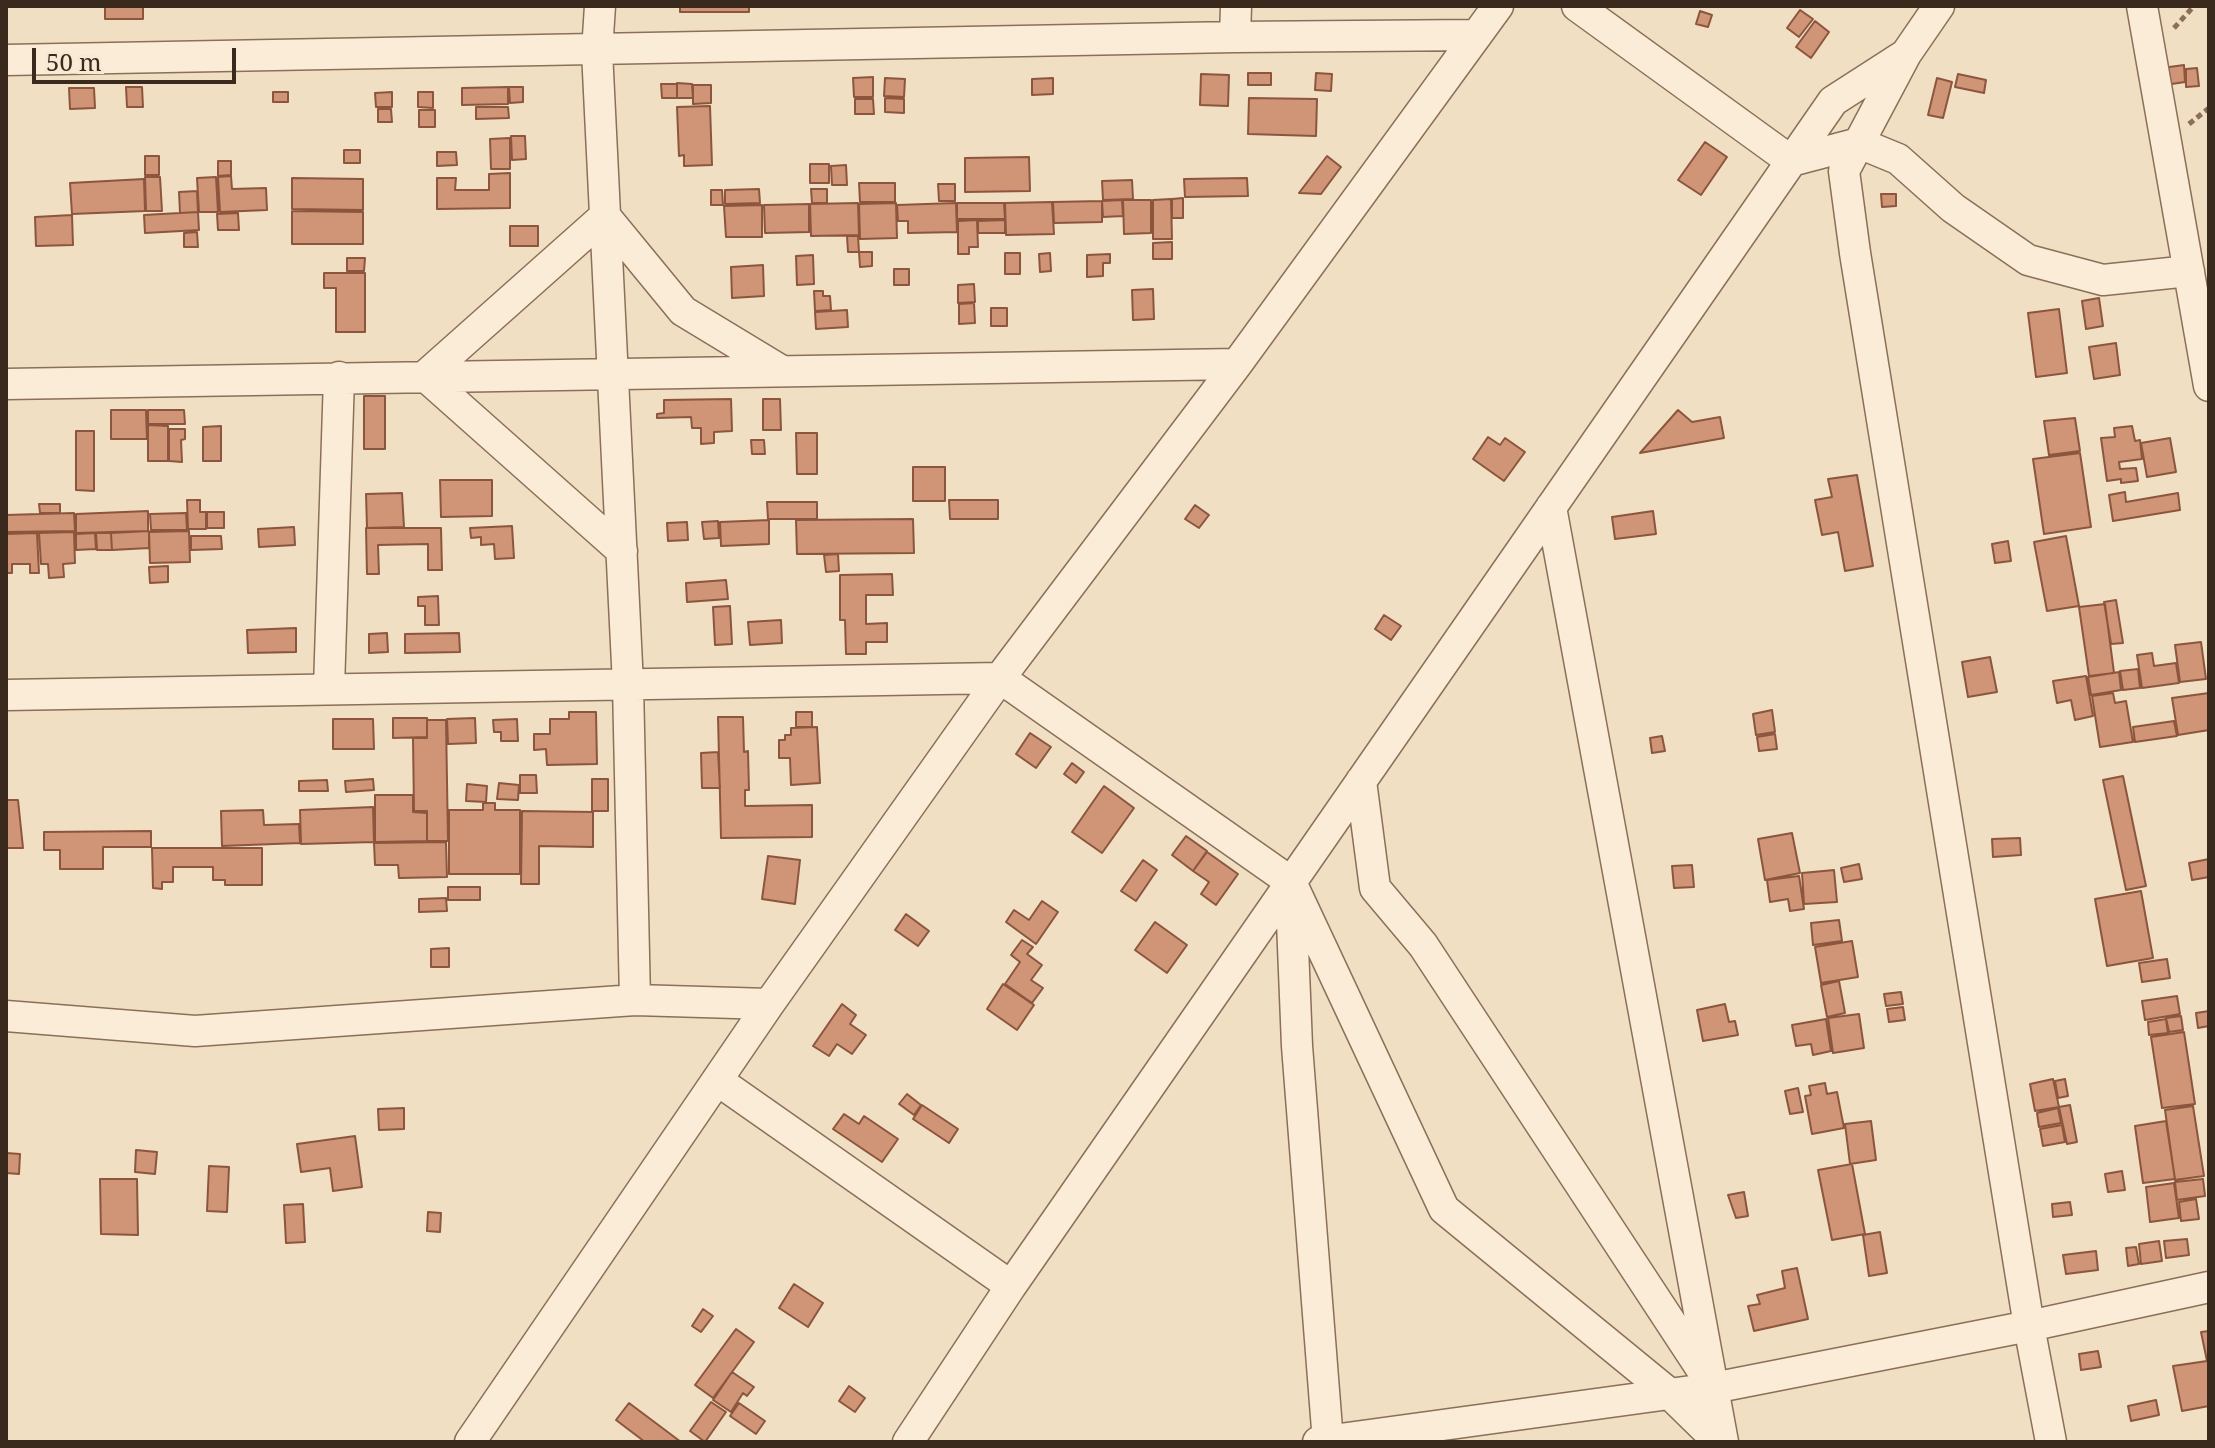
<!DOCTYPE html>
<style>
body{margin:0}
#map{position:relative;width:2215px;height:1448px;overflow:hidden;background:#f0dfc3;font-family:"Noto Serif",serif}
canvas{display:block}
.frame{position:absolute;inset:0;border:8px solid #3a291d;pointer-events:none}
.scale{position:absolute;left:32px;top:48px;width:204px;height:36px;box-sizing:border-box;border:4px solid #3a291d;border-top:0;padding-left:10px;font-size:24px;line-height:28px;white-space:nowrap;color:#3a291d;-webkit-text-stroke:6px #f7e9d3;paint-order:stroke}
</style>
<div id="map">
<canvas width="2215" height="1448"></canvas>
<div class="frame"></div>
<div class="scale">50 m</div>
</div>
<script>
const c = document.querySelector('canvas').getContext('2d');
c.lineJoin = 'round';
function fillPath(path, color) {
  c.fillStyle = color;
  c.fill(path, 'evenodd');
}
function stroke(path, color, width, dash) {
  c.strokeStyle = color;
  c.lineWidth = width;
  c.lineCap = dash ? 'butt' : 'round';
  c.setLineDash(dash || []);
  c.stroke(path);
}
const building = new Path2D(`
 M105,6H143V19H105Z
 M680,6H749V12H680Z
 M1800,10L1813,19L1799,37L1787,28Z
 M1700,11L1712,15L1708,27L1696,24Z
 M1815,21L1829,32L1811,58L1796,47Z
 M2184,65L2185,82L2165,85L2162,68Z
 M2197,68L2199,86L2186,87V69Z
 M1248,73H1271V85H1248Z
 M1316,73L1332,74L1331,91L1315,90Z
 M1201,74L1229,75L1228,106L1200,105Z
 M1958,74L1986,80L1984,93L1955,87Z
 M873,77V97H854L853,78Z
 M885,78L905,79L904,97L884,96Z
 M1053,78V94L1032,95V79Z
 M1937,78L1952,82L1943,118L1928,115Z
 M677,83L692,84L693,98H677Z
 M661,84H677V98H662Z
 M693,85H711V103L693,104Z
 M126,87H142L143,107H127Z
 M508,87V104L462,105V88Z
 M509,87H523V102L510,103Z
 M69,88H94L95,108L70,109Z
 M273,92H288V102H273Z
 M392,92V107H376L375,93Z
 M418,92H433V108L418,107Z
 M885,98L904,99V113L885,112Z
 M1249,98L1317,99L1316,136L1248,134Z
 M855,99H873L874,114H855Z
 M710,106L712,165L684,166V155L679,156L677,107Z
 M476,107H508L509,118L476,119Z
 M378,109H391L392,122H378Z
 M419,110H435V127H419Z
 M511,136H525L526,159L512,160Z
 M510,138V169H491L490,139Z
 M1705,142L1727,157L1701,195L1678,180Z
 M344,150H360V163H344Z
 M437,152H456L457,165L437,166Z
 M145,156H159V175H145Z
 M1327,156L1341,167L1321,194L1299,193Z
 M1029,157L1030,191L965,192V158Z
 M218,161H231V175L218,176Z
 M810,164H829V183H810Z
 M846,165L847,185H832L831,166Z
 M510,173V208L437,209V178H456L455,190H489V174Z
 M231,176L232,189L266,188L267,210L220,212L218,177Z
 M145,177H160L162,211H146Z
 M216,177L218,212H199L197,178Z
 M292,178L363,179V210L292,209Z
 M1247,178L1248,196L1185,197L1184,179Z
 M144,179L145,211L72,214L70,183Z
 M1132,180L1133,199L1103,200L1102,181Z
 M859,183H895V202H860Z
 M938,184H955V201H939Z
 M759,189L760,203L725,204V190Z
 M811,189H827V203H812Z
 M711,190H722L723,205H711Z
 M197,191L198,212L180,213L179,192Z
 M1881,194H1896V206L1882,207Z
 M1183,198V218H1172V199Z
 M1171,199L1172,239H1153V200Z
 M1122,200L1123,216L1103,217L1102,201Z
 M1123,200H1151V233L1124,234Z
 M1102,201V222L1054,223L1053,202Z
 M1052,202L1054,234L1006,235L1005,203Z
 M858,203L859,235L811,236L810,204Z
 M896,203L897,238L860,239L859,204Z
 M956,203L957,232L908,233V221H898L897,205Z
 M957,203H1004L1005,219H957Z
 M809,204V232L765,233L764,205Z
 M762,205V237H726L724,206Z
 M292,211L363,212V244H292Z
 M198,212L199,230L145,233L144,215Z
 M238,213L239,230H218L217,214Z
 M72,215L73,245L36,246L35,217Z
 M977,220L978,247H969V254H958V221Z
 M1005,220V233H978V221Z
 M510,226H538V246H510Z
 M197,232L198,247H184V233Z
 M847,236H858L859,252H848Z
 M1172,242V259H1153V243Z
 M859,252H872V266L860,267Z
 M1005,253H1020V274H1005Z
 M1050,253L1051,271L1040,272L1039,254Z
 M1110,254V263H1103V276L1087,277V255Z
 M813,255L814,284L797,285L796,256Z
 M347,258H365L364,271H347Z
 M763,265L764,296L732,298L731,267Z
 M894,269H909V285H894Z
 M324,273H365V332H336V288H324Z
 M974,284L975,302L958,303V285Z
 M1153,289L1154,319L1133,320L1132,290Z
 M814,291H823V296H830L831,310L815,311Z
 M2099,298L2103,326L2086,329L2082,301Z
 M974,303L975,323L959,324V304Z
 M991,308H1007V326H991Z
 M2059,309L2067,373L2036,377L2028,313Z
 M847,310L848,327L816,329L815,312Z
 M2116,343L2120,375L2094,379L2089,347Z
 M364,396H385V449H364Z
 M731,399L732,431L714,432V443L701,444V428H692L691,417L657,418V414L664,413V400Z
 M763,399H780L781,430H763Z
 M111,410H146L147,439H111Z
 M148,410H184L185,424H148Z
 M1678,410L1692,422L1720,417L1724,438L1640,453Z
 M2075,418L2080,451L2049,455L2044,421Z
 M148,425L168,426V461H148Z
 M221,426V461H203V427Z
 M2132,426L2135,441L2140,440L2142,459L2119,462L2120,469L2136,468L2138,481L2121,483V479L2107,481L2101,438L2115,437L2114,428Z
 M169,429H185V439L181,440L182,462L169,461Z
 M76,431H94V491L76,490Z
 M796,433H817V474H797Z
 M1488,437L1500,445L1505,438L1525,452L1504,481L1473,459Z
 M2170,438L2176,472L2147,477L2141,443Z
 M751,440H764L765,454H752Z
 M2080,453L2091,527L2044,534L2033,459Z
 M913,467H945V501H913Z
 M1857,475L1873,566L1845,571L1838,532L1822,535L1815,500L1832,497L1828,479Z
 M440,480H492V516L441,517Z
 M2125,492L2126,502L2178,493L2180,510L2113,521L2109,495Z
 M402,493L404,527L367,528L366,494Z
 M187,500H200V512H206V529H188Z
 M949,500H998V519H950Z
 M767,502H817V519H768Z
 M39,504H60V513H40Z
 M1195,505L1209,515L1199,528L1185,519Z
 M148,511V531L76,533V514Z
 M1653,511L1656,534L1615,539L1612,517Z
 M207,512H224V528H207Z
 M74,513L75,531L6,532V515Z
 M186,513L187,530H151L150,514Z
 M913,519L914,553L797,554L796,520Z
 M769,520V544L721,546L720,522Z
 M718,521L719,538L704,539L702,522Z
 M687,522L688,540L668,541L667,523Z
 M512,526L514,558L495,559L494,544L481,545V537L471,538L470,528Z
 M294,527L295,545L259,547L258,529Z
 M366,528H441L442,570H428V544L378,545L379,574H367Z
 M149,531V548L112,550L111,533Z
 M189,531L190,562L150,563L149,532Z
 M74,532L75,563L63,564L64,577L49,578L48,564H41L39,533Z
 M37,533L39,573H30V564H12V573H6V534Z
 M95,533L96,549L76,550V534Z
 M96,533H111L112,550H97Z
 M191,536H221L222,549L191,550Z
 M2066,536L2079,606L2047,611L2034,542Z
 M2008,541L2011,561L1995,563L1992,544Z
 M838,554L839,571L826,572L824,555Z
 M168,566V582L150,583L149,567Z
 M892,574L893,595H866V624L887,623V642H866V654H846L845,620H840V575Z
 M726,580L728,599L687,602L686,583Z
 M438,596L439,625H425V606H418V597Z
 M2116,600L2123,643L2111,644L2104,602Z
 M2105,604L2114,673L2089,676L2079,607Z
 M730,606L732,644L715,645L713,607Z
 M1384,615L1401,626L1391,640L1375,629Z
 M781,620L782,643L750,645L748,622Z
 M296,628V652L248,653L247,630Z
 M387,633L388,652L369,653V634Z
 M459,633L460,652L405,653V634Z
 M2201,642L2206,679L2180,682L2175,645Z
 M2152,653L2154,666L2176,663L2179,683L2142,688L2137,655Z
 M1990,657L1997,692L1968,697L1962,662Z
 M2138,669L2140,688L2123,690L2120,671Z
 M2119,672L2121,690L2091,695L2088,677Z
 M2086,676L2093,716L2075,720L2071,700L2057,703L2053,681Z
 M2113,693L2115,703L2126,701L2133,742L2100,747L2092,696Z
 M2209,693V730L2178,735L2172,698Z
 M1772,710L1775,732L1756,735L1753,714Z
 M569,712H596L597,764L547,765L546,749L534,750V734H550V719H569Z
 M796,712H812V727H796Z
 M718,717H743L744,752L748,751L749,790H745V806L812,805V837L721,838Z
 M393,718H427V737L393,738Z
 M475,718L476,743L448,744L447,719Z
 M333,719H373L374,749H333Z
 M517,719L518,741H501V732H494L493,720Z
 M427,720H446L448,841H427V811H414L413,738H427Z
 M2174,721L2177,736L2135,742L2133,727Z
 M817,727L820,783L791,785L790,758H779V740H785V735H791V728Z
 M1030,733L1051,747L1036,768L1016,754Z
 M1775,734L1777,749L1759,751L1757,737Z
 M1662,736L1665,751L1652,753L1650,738Z
 M718,752L720,788H702L701,753Z
 M1072,763L1084,772L1076,783L1064,774Z
 M520,775H536L537,793H520Z
 M2123,776L2146,886L2126,890L2103,780Z
 M373,779L374,790L346,792L345,781Z
 M592,779H608V811H592Z
 M327,780L328,791H299V781Z
 M499,783L519,785L518,800L497,799Z
 M467,784L487,786L486,802L466,801Z
 M1104,786L1134,808L1102,853L1072,832Z
 M375,795H413V812L427,813V841L375,842Z
 M6,800H18L23,848H7Z
 M483,803H495V810H520V874H449V810H483Z
 M373,807L374,842L301,844L300,810Z
 M263,810L264,825L299,824L300,843L222,846L221,811Z
 M522,811L593,812V847L539,846V884H521Z
 M151,831V847H103V869H60V850H44V832Z
 M1792,833L1800,873L1765,880L1758,839Z
 M1186,836L1207,851L1193,871L1172,855Z
 M2020,838L2021,855L1993,857L1992,839Z
 M446,842L447,877L399,878L398,865H375L374,843Z
 M152,848H262V885H225V880H213V867H173V882H162V889L153,888Z
 M1207,852L1238,874L1216,905L1201,894L1209,882L1193,871Z
 M768,856L800,860L795,904L762,899Z
 M2209,859V877L2192,880L2189,863Z
 M1143,860L1157,870L1136,901L1121,891Z
 M1859,864L1862,879L1844,882L1841,868Z
 M1692,865L1694,887L1674,888L1672,866Z
 M1834,870L1837,902L1804,904L1802,873Z
 M1799,876L1804,909L1790,911L1788,899L1770,902L1767,880Z
 M448,887H480V900H448Z
 M2141,891L2153,958L2107,966L2095,899Z
 M446,898L447,911L419,912V899Z
 M1042,901L1058,912L1036,944L1006,922L1014,910L1029,920Z
 M906,914L929,931L918,946L895,930Z
 M1839,920L1842,941L1813,945L1811,923Z
 M1155,922L1187,945L1167,973L1135,950Z
 M1022,940L1033,947L1027,954L1042,965L1031,980L1043,988L1032,1003L1005,984L1020,962L1011,955Z
 M1852,941L1858,977L1821,983L1815,947Z
 M449,948V967H431V949Z
 M2167,959L2170,978L2142,982L2139,963Z
 M1839,981L1845,1013L1827,1017L1821,985Z
 M1003,984L1034,1005L1017,1030L987,1009Z
 M1901,992L1903,1004L1886,1006L1884,994Z
 M2177,996L2180,1014L2145,1020L2142,1001Z
 M842,1004L856,1015L850,1024L866,1035L852,1054L837,1044L829,1056L813,1046Z
 M1725,1004L1729,1022L1735,1021L1738,1035L1703,1041L1697,1010Z
 M1903,1007L1905,1020L1889,1022L1887,1009Z
 M2209,1011V1026L2198,1028L2196,1013Z
 M1859,1014L1864,1048L1833,1053L1828,1018Z
 M2181,1016L2183,1030L2169,1032L2166,1018Z
 M1826,1019L1831,1051L1813,1055L1811,1044L1796,1046L1792,1025Z
 M2166,1019L2168,1033L2149,1035L2148,1022Z
 M2184,1032L2195,1104L2162,1108L2151,1037Z
 M2053,1079L2059,1107L2035,1111L2030,1084Z
 M2065,1079L2068,1096L2058,1098L2055,1081Z
 M1825,1083L1827,1094L1837,1092L1844,1128L1812,1134L1805,1096L1811,1095L1809,1086Z
 M1798,1088L1803,1112L1790,1114L1785,1091Z
 M907,1094L921,1105L914,1115L899,1104Z
 M922,1105L958,1129L949,1143L913,1119Z
 M2070,1105L2077,1142L2067,1144L2059,1107Z
 M2193,1106L2204,1176L2175,1180L2165,1110Z
 M404,1108V1129L379,1130L378,1109Z
 M2058,1108L2061,1123L2039,1127L2037,1113Z
 M844,1114L859,1124L864,1116L898,1139L882,1162L833,1129Z
 M1871,1121L1876,1160L1850,1164L1845,1124Z
 M2166,1121L2175,1179L2143,1183L2135,1126Z
 M2062,1125L2065,1142L2043,1146L2040,1129Z
 M355,1136L362,1187L333,1191L330,1168L301,1172L297,1144Z
 M136,1150L157,1152L155,1174L135,1172Z
 M6,1153L20,1154L19,1174L6,1173Z
 M1852,1164L1865,1234L1832,1240L1818,1170Z
 M209,1166L229,1167L227,1212L207,1211Z
 M2122,1171L2125,1190L2108,1192L2105,1174Z
 M100,1179H137L138,1235L101,1234Z
 M2203,1179L2205,1196L2177,1200L2175,1182Z
 M2174,1183L2179,1218L2150,1222L2146,1187Z
 M1744,1192L1748,1216L1736,1218L1728,1195Z
 M2196,1199L2199,1219L2181,1221L2179,1202Z
 M2070,1202L2072,1215L2053,1217L2052,1204Z
 M303,1204L305,1242L286,1243L284,1205Z
 M428,1212L441,1213L440,1232L427,1231Z
 M1880,1232L1887,1273L1869,1276L1863,1235Z
 M2187,1239L2189,1255L2166,1258L2164,1241Z
 M2159,1241L2162,1261L2141,1264L2139,1244Z
 M2136,1247L2139,1264L2128,1266L2126,1248Z
 M2096,1251L2098,1270L2066,1274L2063,1255Z
 M1797,1268L1808,1319L1754,1331L1748,1306L1760,1304L1757,1295L1785,1288L1782,1271Z
 M794,1284L823,1303L808,1327L779,1308Z
 M703,1309L713,1316L701,1332L692,1326Z
 M736,1329L754,1342L713,1398L695,1385Z
 M2209,1331V1406L2182,1411L2173,1366L2207,1361L2201,1332Z
 M2098,1351L2101,1367L2081,1370L2079,1354Z
 M732,1372L754,1387L747,1396L743,1393L731,1412L713,1400Z
 M849,1386L865,1398L855,1412L839,1401Z
 M2156,1400L2159,1415L2131,1421L2128,1406Z
 M711,1402L726,1412L705,1442L690,1431Z
 M629,1403L681,1442H645L616,1420Z
 M739,1403L765,1421L756,1434L730,1416Z`);
const path = new Path2D(`
 M2174,28L2194,6
 M2189,124L2209,108`);
const minor = new Path2D(`
 M600,6L597,51L628,685L635,1000
 M1577,6L1791,161L1859,143L1898,159L1953,208L2028,260L2103,280L2189,271
 M1939,6L1906,54L1844,171L1855,253L2029,1326L2051,1442
 M2142,6L2209,386
 M1235,37L1236,6
 M6,60L1235,37L1477,35
 M6,384L1237,364
 M1551,507L1723,1442
 M622,551L425,376L605,216L683,311L782,371
 M329,688L339,377
 M6,695L1000,678L1291,882L1444,1209L1670,1394L1719,1442
 M1361,781L1375,888L1423,945L1706,1376
 M1291,897L1297,1046L1328,1442
 M6,1016L195,1031L635,1000L769,1004
 M717,1080L1011,1286
 M470,1442L769,1004L1000,678L1237,364L1498,6
 M908,1442L1011,1286L1833,101L1906,54
 M1318,1442L1713,1388L2029,1326L2209,1287`);
fillPath(building, '#d09477');
stroke(building, '#8b563d', 2);
stroke(minor, '#8b6f59', 33);
stroke(path, '#8b6f59', 5, [6, 4]);
stroke(minor, '#faecd6', 30);
</script>
